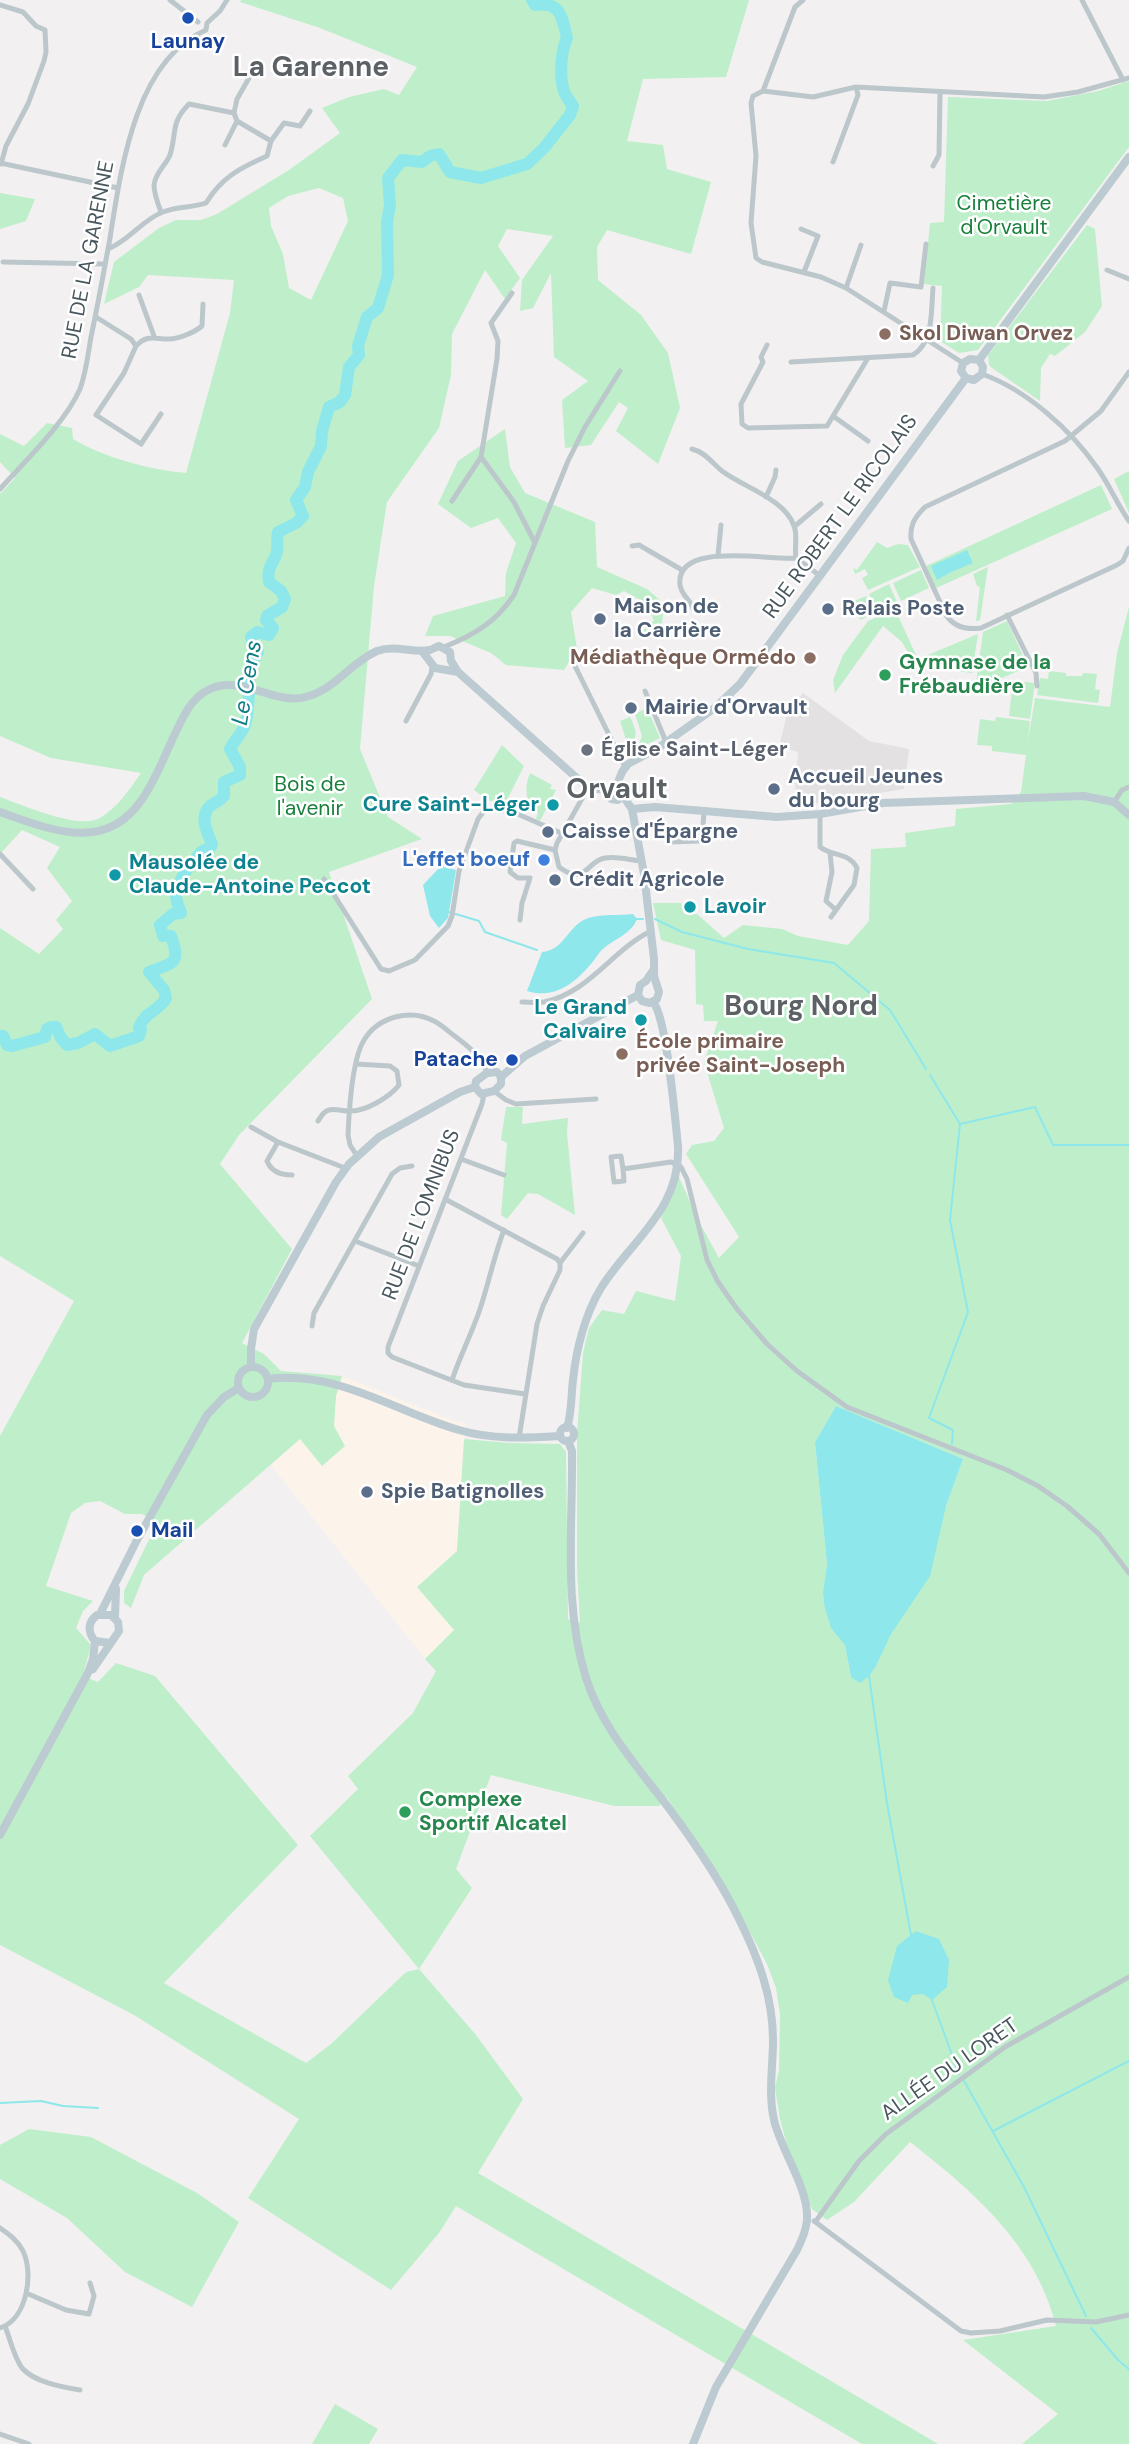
<!DOCTYPE html>
<meta charset="utf-8">
<style>
body{margin:0}
canvas{display:block;background:#f2f0f0}
</style>
<canvas width="1129" height="2444"></canvas>
<script>
const c = document.querySelector('canvas').getContext('2d');
c.lineJoin = 'round';
function fillPath(path, color) {
  c.fillStyle = color;
  c.fill(path, 'evenodd');
}
function stroke(path, color, width, dash) {
  c.strokeStyle = color;
  c.lineWidth = width;
  c.lineCap = dash ? 'butt' : 'round';
  c.setLineDash(dash || []);
  c.stroke(path);
}
function drawText(font, color, halo, rows, align = 'center') {
  c.font = font + ' "DM Sans",sans-serif';
  c.lineWidth = 5;
  c.setLineDash([]);
  c.textBaseline = 'middle';
  c.strokeStyle = halo;
  c.fillStyle = color;
  for (const [text, x, y, turn = 0] of rows) {
    c.save();
    c.translate(x, y);
    c.rotate((+turn || 0) * Math.PI / 180);
    c.textAlign = isNaN(turn) ? turn : align;
    if (halo) c.strokeText(text, 0, 0);
    c.fillText(text, 0, 0);
    c.restore();
  }
}
const commercial = new Path2D(`
 M342,1376L454,1421L466,1423L457,1552L454,1630L425,1659L271,1465L300,1439L334,1426L336,1396Z`);
const education = new Path2D(`
 M803,693L869,741L909,749L904,789L794,807L798,752L779,747L787,714Z`);
const green = new Path2D(`
 M241,0H749L726,77L643,79L627,141L663,145L667,169L711,182L691,254L607,230L597,247L598,280L641,315L668,353L680,408L658,464L616,431L628,408L619,402L591,445L565,448L562,400L588,381L554,357L551,273L533,308L520,311L522,280L553,236L507,229L498,246L520,278L505,299L485,270L452,334L451,375L439,428L387,502L374,586L360,749L388,817L422,839L329,872L372,999L239,1135L220,1164L292,1249L242,1343L264,1354L281,1371L342,1376L336,1396L334,1426L345,1446L322,1466L300,1439L144,1575L131,1608L124,1603V1591L157,1523L142,1514H125L100,1501L85,1503L71,1513L46,1586L93,1601L83,1611L76,1628L91,1645L83,1676L98,1682L116,1663L155,1676L298,1845L164,1983L306,2063L331,2044L406,1972L419,1969L310,1836L358,1789L348,1776L413,1713L436,1671L425,1659L454,1630L417,1587L457,1551L464,1439L509,1443L560,1444L566,1452L568,1619L580,1623L577,1567V1433L583,1353L589,1328L602,1310L624,1314L636,1291L675,1301L681,1256L661,1218L679,1177L696,1216L719,1258L739,1237L686,1154L692,1145L714,1141L724,1128L704,1062L718,1021H704L703,1005L696,1004L695,950L661,940L653,903H681L684,914H697L724,938L743,925L782,929L798,936L848,945L869,921L871,849L906,847L905,833L955,826L956,809L1011,804L1021,792L1026,755L992,751V746L977,745L980,719L995,721L996,717L1030,721L1028,741L1035,698L1110,707L1117,653L1129,607V2444H1022L1058,2414L963,2340L1056,2326C1036,2245 973,2191 910,2142L854,2202L827,2220L812,2209L790,2157L780,2119L775,2088L779,2070L780,2014L776,1988L767,1964L723,1882L667,1798L659,1806H614L491,1775L456,1869L472,1888L419,1969L476,2035L523,2099L478,2173L938,2444H862L456,2206L439,2233L391,2290L248,2198L299,2119L134,2015L0,1945V1436L74,1301L0,1256V928L39,954L63,929L56,920L72,901L47,868L60,847L22,830L0,854V797C23,805 78,830 100,818C118,807 129,790 141,773L51,758L0,736V494L15,478L0,462V434L24,446L47,423L72,428L73,439C102,457 151,470 186,473L230,313L234,280L148,275L139,287L104,304L114,262L159,228L176,220H201L217,214L289,170L340,133L322,108L349,97L384,89L399,95L417,67L320,28L240,2ZM319,188L343,198L348,221L311,300L289,288L283,254L271,226L269,208L288,196ZM836,1406L963,1459L946,1506L876,1666L851,1677L845,1645L824,1604L823,1592L827,1564L815,1442Z
 M1129,81V147L978,350L959,353L940,341L942,286L924,284L930,223L944,222L948,97L1047,101L1098,91Z
 M0,193L35,199L26,221L0,229Z
 M1087,225L1095,229L1102,306L1085,332L1055,356L1050,354L1041,368L1040,401L992,368L989,365L988,355Z
 M505,429L510,467L525,493L595,522L597,567L647,589L661,601C664,617 665,626 650,637L645,635L644,630L654,620L644,602L624,591L616,595L592,588L571,612L577,649L564,670L506,665L491,653L450,636H425L433,616L505,596L506,573L516,543L498,518L471,528L438,504L458,461Z
 M1129,471V513L1114,479Z
 M1101,485L1112,509L934,589L924,567Z
 M877,542L887,548L898,544L908,545L920,567L868,590L862,578L868,575L865,569L855,574L853,568L857,570Z
 M988,567L980,620L976,621L980,587L977,586L973,574Z
 M921,570L929,588L901,601L893,583Z
 M889,584L897,602L877,612L869,594Z
 M866,596L875,613L860,620L852,602Z
 M895,609L921,666L917,668L902,642L883,626L835,693L833,680L843,655L868,621Z
 M1007,621L1026,662L1020,670L975,690L983,632Z
 M978,634L972,673L928,667L923,657Z
 M1049,671L1066,673V676H1082L1083,673L1097,674L1095,689L1100,690L1098,703L1037,695L1040,678L1048,679Z
 M1013,681L1035,683L1030,719L1009,716Z
 M647,708L660,738L637,749L642,736L635,714Z
 M630,717C636,729 639,737 629,749L620,721Z
 M502,745L524,766L505,804C491,803 484,798 474,790Z
 M530,773L552,785L550,789L556,790L540,821L536,819L538,813L532,811C526,797 524,788 530,773Z
 M506,1107H523L522,1124L568,1118L567,1133L575,1215L538,1194L528,1193L507,1219L501,1215L507,1143L501,1140Z
 M29,2129L91,2137L197,2193L239,2222L192,2307L125,2272L67,2218L0,2179V2145Z
 M335,2404L378,2429L369,2444H312Z`);
const water = new Path2D(`
 M967,550L973,563L951,572L937,580L931,566Z
 M445,867L456,870L448,918L439,928L430,916L423,885L439,868Z
 M633,914L637,919C631,934 616,938 604,948C598,953 595,960 590,965C573,985 553,999 527,991L542,952C563,950 566,931 582,921C595,913 618,916 633,914Z
 M836,1406L963,1459L946,1506L930,1576L891,1634L876,1666L869,1676L860,1683L851,1677L845,1645L831,1628L824,1604L823,1592L827,1564L815,1442Z
 M916,1931L939,1939L949,1960L947,1987L932,2000L923,1994L912,1995L908,2003L894,1997L888,1980L897,1946Z`);
const stream = new Path2D(`
 M442,861L443,867
 M449,912L479,921L485,932L537,950
 M637,919H643
 M655,919L682,932L748,949L834,963L890,1010L926,1069
 M930,1075L960,1124L950,1220L968,1312L929,1418L953,1430L952,1444
 M960,1124L1035,1107L1053,1145H1129
 M869,1676L887,1803L911,1935
 M932,2000L959,2074
 M964,2081L1024,2187L1086,2316
 M0,2103L41,2101L63,2106L98,2108
 M993,2131L1129,2061
 M1091,2328L1118,2360L1129,2369`);
const river = new Path2D(`
 M0,1036H3L7,1045L12,1046L45,1037L47,1029L51,1027H56L61,1038L67,1045L78,1043L95,1034L110,1046L139,1036L141,1030L139,1028C144,1012 158,1012 166,998L164,990L149,972C174,962 181,965 171,936H163L160,925L173,914L181,913C179,907 176,901 176,896C177,879 192,863 202,851L210,848L212,844C207,832 199,817 210,806C215,802 220,801 224,796V782L240,775V767L230,749C234,740 242,734 245,725C252,702 245,672 258,652L254,648L251,637L257,632L269,635L273,628L266,620L267,616L282,607L285,599L281,591L269,582C267,566 271,568 276,555C279,547 276,540 278,532L296,523L303,516L296,500L305,487L308,472L321,446L322,431L329,407L340,402L345,395L349,367L359,355L358,346L367,317L378,308L388,275L387,222L390,205L388,178L402,160L422,162L430,156L439,154L450,172L481,178L527,164L544,148L570,115L573,106C570,101 565,96 564,91C559,76 561,51 567,38C562,17 561,1 535,5L532,0`);
const street = new Path2D(`
 M170,0L198,22
 M1082,0L1123,80
 M0,5L23,12L36,26L45,30L46,52L44,61L28,104L6,146L1,164
 M763,91L795,7L803,0
 M234,113L237,121L271,141
 M234,113L237,99L253,71
 M225,145L237,121
 M833,162L858,95L856,87
 M0,163L118,188
 M933,166L939,155L940,93
 M161,212C158,204 154,194 154,185C155,173 166,165 170,155C177,133 170,123 189,104L234,113
 M801,229L818,236L804,272
 M108,249C129,241 143,219 163,212C177,206 191,208 206,203C222,177 240,168 267,156L271,141L284,123L300,126L310,111
 M3,262L105,264
 M1107,270L1129,279
 M846,288L861,245
 M512,293L491,323L498,341L497,359L481,457L514,502L535,543
 M139,295L154,336
 M884,311L890,283L921,287L926,244
 M96,317L131,339L136,346L124,373L96,415L141,444L161,414
 M767,345L761,357L763,362L741,404L742,424L748,428L827,426L868,358
 M136,346C147,334 155,339 169,339C179,339 195,332 202,326L203,304
 M791,362L913,355C934,343 931,309 933,288
 M963,363L846,288L821,277L762,262L756,258L751,223L756,156L751,103L753,96L763,91L813,97L856,87L1044,97L1078,92L1129,78
 M1129,372L1101,411L1065,441L925,507C915,517 910,524 911,539L946,615C954,627 967,630 981,628L1117,565L1123,561L1129,548
 M982,374C1027,390 1071,430 1098,469C1110,486 1117,504 1129,521
 M833,416L868,441
 M692,449C705,452 712,463 722,471C743,487 785,499 794,526C798,535 794,548 796,558
 M0,489C25,461 65,423 80,389C86,373 88,354 91,337C98,304 104,271 110,238C121,169 135,60 206,30L207,23L220,11L227,0
 M766,497L775,477L776,470
 M452,501L481,457
 M795,526L821,504
 M632,546L639,545L682,570
 M718,555L721,525
 M693,609C691,600 681,595 680,585C675,540 770,561 796,558L819,575
 M1007,615L1036,673L1037,686
 M444,647C474,635 496,622 514,595L568,461L585,427L620,371
 M574,664L625,767
 M645,691L666,742
 M406,721L431,674L432,667
 M588,788L557,843L555,850L559,867C586,887 586,861 605,858C616,856 630,860 641,861
 M1114,802L1122,790L1129,787
 M820,814V847C833,857 849,852 857,868L854,885L831,917
 M670,842L699,841L702,837L704,812
 M830,853L832,872L826,901L836,910
 M0,854L33,889
 M324,879L381,969L389,971L415,960L448,926L452,916L459,871L478,819L484,811L491,809L513,812L561,833
 M520,920L522,903L530,878H518L510,872L514,843L517,841L555,850
 M522,1002C529,1002 538,1003 544,1002C589,993 612,950 651,931
 M494,1091L506,1100L516,1104L596,1099
 M484,1094L482,1104L388,1347V1353L392,1357L464,1385L525,1394
 M318,1121C321,1117 323,1111 329,1110C336,1108 344,1112 351,1111C366,1111 390,1097 399,1085L397,1071L390,1066L356,1064
 M251,1127L278,1142L345,1168
 M278,1142L267,1161C271,1171 281,1175 292,1175
 M357,1156L350,1145L348,1135C349,1112 352,1059 364,1040C378,1017 410,1008 434,1021C442,1025 449,1032 456,1037C470,1048 481,1056 487,1073
 M461,1159L504,1175
 M623,1169L624,1181L614,1182L611,1157L621,1156L623,1169L671,1162L681,1167L687,1179L707,1260L718,1282L737,1309L767,1344L797,1371L847,1407L1007,1470L1038,1486L1067,1506L1099,1534L1129,1573
 M445,1199L557,1259L560,1263
 M355,1241L419,1266
 M312,1326L314,1313L392,1174L400,1168L412,1166
 M452,1380C460,1356 472,1333 480,1309C489,1282 494,1256 504,1230
 M519,1438L537,1324L543,1306L560,1270V1263L583,1233
 M814,2221L961,2331L971,2333L1000,2331L1047,2320L1096,2322L1129,2315
 M816,2221L859,2161L886,2134L1005,2047L1129,1977
 M0,2228C10,2235 18,2241 23,2251C34,2274 27,2319 0,2328
 M26,2293L66,2310L89,2314L94,2296L90,2283
 M5,2326C10,2339 14,2357 22,2368C34,2382 62,2387 80,2390
 M0,2434L29,2444`);
const secondary = new Path2D(`
 M979,360L1129,157
 M966,378L961,371L963,363L970,359L979,360
 M966,378L974,380L982,374L983,367L979,360
 M422,651L435,668L458,672
 M618,782L622,772L628,764L658,748L716,707L740,684L966,378
 M607,790L611,799L618,800L623,796
 M623,796L632,809L644,874L654,959V976L659,992L657,999L650,1003L642,1001L638,995
 M632,809L655,807L777,817L820,814L883,803L1084,796L1114,802L1129,815
 M0,812C51,830 106,854 143,798C156,779 164,757 174,736C182,719 190,699 208,690C239,674 269,702 301,698C333,693 349,663 377,651C396,644 414,654 430,650C433,649 436,647 439,646L450,652L451,661L458,672L588,788L607,790
 M638,995L640,985L646,981L654,969
 M501,1077L525,1056L638,995
 M475,1087L481,1094L494,1091L501,1084V1077
 M475,1087L476,1081L487,1073L497,1072L501,1077
 M238 1382a15 15 0 1 1 30 0a15 15 0 1 1-30 0Z
 M251,1367V1349L254,1329L336,1182L349,1164L379,1137L460,1092L475,1087
 M268,1379C337,1370 396,1412 459,1430C493,1440 526,1438 560,1436
 M560 1434a7 7 0 1 1 14 0a7 7 0 1 1-14 0Z
 M567,1428C572,1412 571,1396 573,1380C576,1350 585,1314 601,1288C631,1240 681,1210 678,1146C675,1119 667,1018 653,1002
 M568,1441L572,1451C573,1527 563,1604 586,1678C602,1728 637,1766 668,1807C694,1842 720,1879 739,1919C758,1957 773,1997 773,2040C773,2067 768,2093 774,2120C781,2151 809,2188 807,2220C806,2231 802,2240 797,2250L716,2387L693,2444
 M100,1614L137,1540L207,1415L224,1397L239,1388
 M115,1617L116,1589
 M93,1669L119,1631L118,1622L111,1615H97C88,1622 87,1632 95,1641L110,1643
 M0,1835L88,1673L93,1659L95,1641`);
const markers = [
 [188,18,7,"#1a4fb4"],
 [885,334,7,"#8d6e63"],
 [828,609,7,"#5c6f8a"],
 [600,619,7,"#5c6f8a"],
 [810,658,7,"#8d6e63"],
 [885,675,7,"#2e9e5b"],
 [631,708,7,"#5c6f8a"],
 [587,750,7,"#6b7280"],
 [774,789,7,"#5c6f8a"],
 [553,805,7,"#0f9aa8"],
 [548,832,7,"#5c6f8a"],
 [544,860,7,"#3f7fe0"],
 [115,875,7,"#0f9aa8"],
 [555,880,7,"#5c6f8a"],
 [690,907,7,"#0f9aa8"],
 [641,1020,7,"#0f9aa8"],
 [622,1054,7,"#8d6e63"],
 [512,1060,7,"#1a4fb4"],
 [367,1492,7,"#5c6f8a"],
 [137,1531,7,"#1a4fb4"],
 [405,1812,7,"#2e9e5b"]
];
const transitNames = [
 ["Launay",188,42],
 ["Patache",498,1060,"right"],
 ["Mail",151,1531,"left"]
];
const parkNames = [
 ["Cimetière",1004,204],
 ["d'Orvault",1004,228],
 ["Bois de",310,785],
 ["l'avenir",310,809]
];
const streetNames = [
 ["RUE DE LA GARENNE",89,260,-79],
 ["RUE ROBERT LE RICOLAIS",841,517,-54],
 ["RUE DE L'OMNIBUS",422,1215,-69],
 ["ALLÉE DU LORET",950,2070,-35]
];
const educationNames = [
 ["Skol Diwan Orvez",899,334],
 ["Médiathèque Ormédo",796,658,"right"],
 ["École primaire",636,1042],
 ["privée Saint-Joseph",636,1066]
];
const serviceNames = [
 ["Maison de",614,607],
 ["la Carrière",614,631],
 ["Relais Poste",842,609],
 ["Mairie d'Orvault",645,708],
 ["Accueil Jeunes",788,777],
 ["du bourg",788,801],
 ["Caisse d'Épargne",562,832],
 ["Crédit Agricole",569,880],
 ["Spie Batignolles",381,1492]
];
const leisureNames = [
 ["Gymnase de la",899,663],
 ["Frébaudière",899,687],
 ["Complexe",419,1800],
 ["Sportif Alcatel",419,1824]
];
const worshipNames = [
 ["Église Saint-Léger",601,750]
];
const cultureNames = [
 ["Cure Saint-Léger",539,805],
 ["Mausolée de",129,863,"left"],
 ["Claude-Antoine Peccot",129,887,"left"],
 ["Lavoir",704,907,"left"],
 ["Le Grand",627,1008],
 ["Calvaire",627,1032]
];
const shopNames = [
 ["L'effet boeuf",530,860]
];
const waterNames = [
 ["Le Cens",248,683,-80]
];
const districtNames = [
 ["La Garenne",311,69],
 ["Orvault",617,791],
 ["Bourg Nord",801,1008]
];
fillPath(commercial, '#fcf4ea');
fillPath(education, '#e3e1e2');
fillPath(green, '#bfefca');
fillPath(water, '#8de7eb');
stroke(stream, '#8de7eb', 2);
stroke(river, '#8de7eb', 12);
stroke(street, '#bcc7cc', 5);
stroke(secondary, '#bccad1', 8);
for (const [x, y, r, color] of markers) {
  const dot = new Path2D();
  dot.arc(x, y, r, 0, 2 * Math.PI);
  c.fillStyle = color;
  c.fill(dot);
  stroke(dot, '#fff', 2.5);
}
drawText('bold 21px', '#164399', '#fff', transitNames);
drawText('21px', '#187f3b', '#fff', parkNames);
drawText('21px', '#48575d', '#fff', streetNames);
drawText('bold 21px', '#785e54', '#fff', educationNames, 'left');
drawText('bold 21px', '#4e5e75', '#fff', serviceNames, 'left');
drawText('bold 21px', '#27864d', '#fff', leisureNames, 'left');
drawText('bold 21px', '#5b616d', '#fff', worshipNames, 'left');
drawText('bold 21px', '#0d838f', '#fff', cultureNames, 'right');
drawText('bold 21px', '#366cbe', '#fff', shopNames, 'right');
drawText('italic 23px', '#0f7e84', '#fff', waterNames);
drawText('bold 28px', '#5c6165', '#fff', districtNames);
</script>
